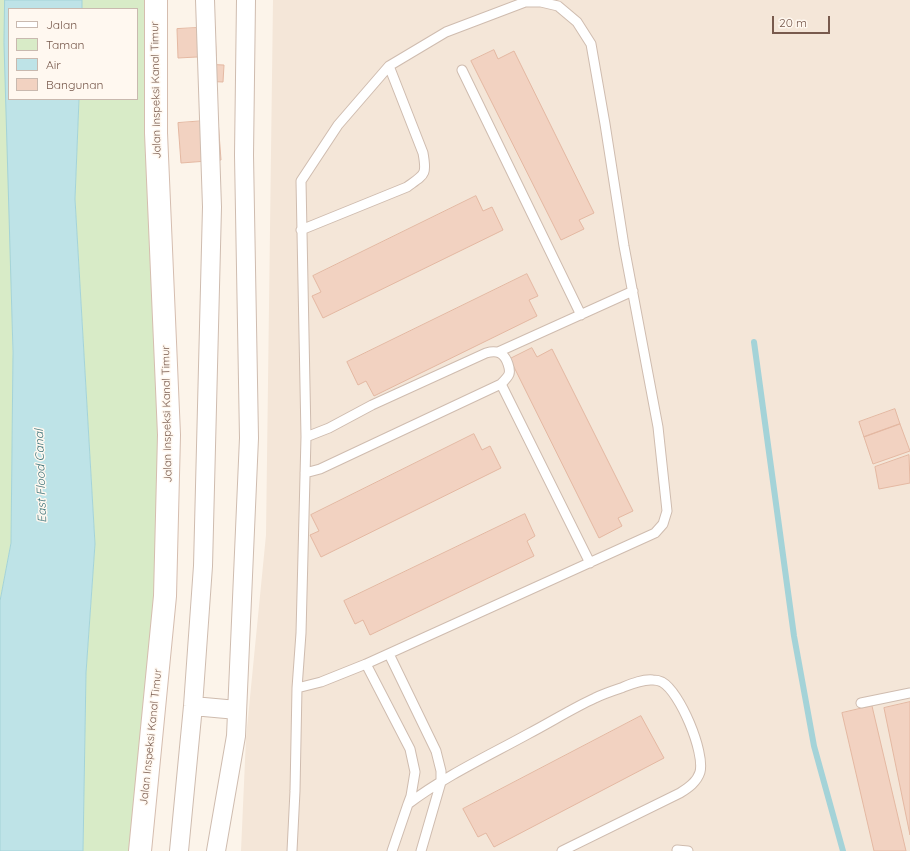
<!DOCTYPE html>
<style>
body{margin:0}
#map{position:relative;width:910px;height:851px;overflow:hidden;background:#fcf4ea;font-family:Quicksand,sans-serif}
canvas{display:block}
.legend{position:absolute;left:8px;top:8px;width:130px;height:92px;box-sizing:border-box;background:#fff8f0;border:1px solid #c9b9af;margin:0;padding:5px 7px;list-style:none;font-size:12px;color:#785a4d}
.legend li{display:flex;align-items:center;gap:8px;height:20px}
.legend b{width:20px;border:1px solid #c9b9af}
.scale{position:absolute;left:772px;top:16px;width:58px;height:18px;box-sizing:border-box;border:2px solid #785a4d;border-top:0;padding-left:5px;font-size:12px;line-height:14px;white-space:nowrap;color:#785a4d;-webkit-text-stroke:3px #fff8f0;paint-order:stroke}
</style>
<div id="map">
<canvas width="910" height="851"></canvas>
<ul class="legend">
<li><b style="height:5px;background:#fff"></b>Jalan</li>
<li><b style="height:11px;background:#d8ebc7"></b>Taman</li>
<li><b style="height:11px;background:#bee3e7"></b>Air</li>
<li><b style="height:11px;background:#f2d2c1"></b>Bangunan</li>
</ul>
<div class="scale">20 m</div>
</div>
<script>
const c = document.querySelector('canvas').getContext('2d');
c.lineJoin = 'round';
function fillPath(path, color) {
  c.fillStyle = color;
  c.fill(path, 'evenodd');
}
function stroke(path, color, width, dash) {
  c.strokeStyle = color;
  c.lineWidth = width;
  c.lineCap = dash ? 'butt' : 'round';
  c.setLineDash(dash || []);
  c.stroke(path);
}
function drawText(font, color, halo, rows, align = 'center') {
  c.font = font + ' Quicksand,sans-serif';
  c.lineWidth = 3;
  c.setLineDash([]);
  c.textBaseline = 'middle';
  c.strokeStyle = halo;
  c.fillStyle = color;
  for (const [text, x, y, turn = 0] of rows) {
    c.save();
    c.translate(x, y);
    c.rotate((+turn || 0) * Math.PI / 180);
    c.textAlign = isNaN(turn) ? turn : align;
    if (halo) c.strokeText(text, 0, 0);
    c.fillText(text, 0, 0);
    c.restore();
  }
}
const residential = new Path2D(`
 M273,0H910V851H241L246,738L266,535Z`);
const green = new Path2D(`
 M0,0H8L11,268L13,360L11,543L0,601Z
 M82,0H156L169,435L140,851H83L86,673L95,544L75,199L79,99H137V9H82Z`);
const water = new Path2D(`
 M5,0H82V9H9V99H79L75,199L95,544L86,673L83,851H0V601L11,543L13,352L4,43Z`);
const stream = new Path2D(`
 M754,342L794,636L814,746L843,851`);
const building = new Path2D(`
 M215,27L216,56L178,58L177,29Z
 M494,50L498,59L514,51L594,213L579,220L584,229L561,240L471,61Z
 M201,64L224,65L223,82L200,81Z
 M218,120L221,160L181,163L178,123Z
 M476,196L483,211L492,207L503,230L323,318L312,296L321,292L313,276Z
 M527,274L538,296L529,300L537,316L374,396L366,381L358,385L347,362Z
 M532,348L537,357L552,349L633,511L618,518L622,526L599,538L510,359Z
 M895,409L900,424L864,437L859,422Z
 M900,424L910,451L873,464L864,437Z
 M474,434L482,450L490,446L501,468L321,557L310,535L319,531L311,515Z
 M909,455L910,483L879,489L875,467Z
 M525,514L535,536L527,541L534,556L370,635L363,620L355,624L344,601Z
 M910,702V835L884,708Z
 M872,706L906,851H874L842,713Z
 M641,716L664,758L494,847L486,833L478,837L463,809Z`);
const lane = new Path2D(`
 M525,2H541L558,6L577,22L591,44L605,124L624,246L658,427L667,511L663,524L655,533L366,664L321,682L297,688L301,633L306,437L301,181L338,125L389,66L446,32Z
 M462,70L581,315
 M301,230L407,187C425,174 427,175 423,153L389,66
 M498,352L633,291
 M501,384L590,563
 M305,473L320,469L501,384C504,381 508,377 509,374C510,371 509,367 508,364C504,352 497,350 486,353L372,405L329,428L306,437
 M389,654L436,751L441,771V782L421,851
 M366,664L410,749L415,772L411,796L408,804L392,851
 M861,703L910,693
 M408,804C445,776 488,756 528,734C551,722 573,708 595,698C603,694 612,691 621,688C631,684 642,679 653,680C655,680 660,681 662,682C680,692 705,752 700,772C697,782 688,788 680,793L562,851
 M677,850L688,851
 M292,851L295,791L297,688`);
const street = new Path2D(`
 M193,706L237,710
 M179,851L193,706L203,566L212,207L205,0
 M216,851L236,736L249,438L244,155L246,0`);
const secondary = new Path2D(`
 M140,851L165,596L169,435L156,133V0`);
const streetNames = [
 ["Jalan Inspeksi Kanal Timur",156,90,-91],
 ["Jalan Inspeksi Kanal Timur",167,414,-91],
 ["Jalan Inspeksi Kanal Timur",151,737,-84]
];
const waterNames = [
 ["East Flood Canal",41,476,-92]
];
fillPath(residential, '#f4e6d8');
fillPath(green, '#d8ebc7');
fillPath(water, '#bee3e7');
stroke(water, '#a4d3d8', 1);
stroke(stream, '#a4d3d8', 6);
fillPath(building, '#f2d2c1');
stroke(building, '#e4b8a2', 1);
stroke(lane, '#cfbcaf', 11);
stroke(street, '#cfbcaf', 20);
stroke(secondary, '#d5bdaf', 24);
stroke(lane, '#fff', 9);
stroke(street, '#fff', 18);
stroke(secondary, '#fff', 22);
drawText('11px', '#785a4d', '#fff8f0', streetNames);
drawText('italic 12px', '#40767c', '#fff8f0', waterNames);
</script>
